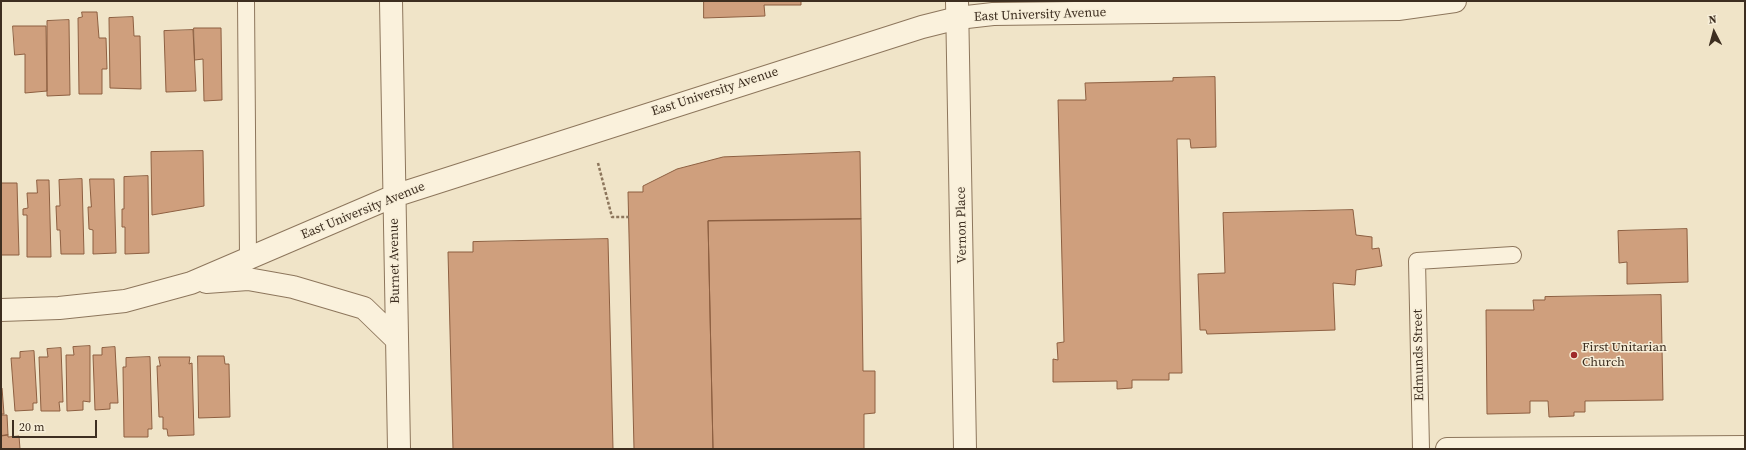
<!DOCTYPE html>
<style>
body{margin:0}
#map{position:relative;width:1746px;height:450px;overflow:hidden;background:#f0e4c8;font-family:"Source Serif 4",serif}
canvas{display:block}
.frame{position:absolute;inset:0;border:2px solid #3d2e20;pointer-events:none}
.north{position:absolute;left:1694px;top:12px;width:40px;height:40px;-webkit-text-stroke:3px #f7eed8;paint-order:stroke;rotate:354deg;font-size:11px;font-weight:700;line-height:16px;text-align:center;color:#3d2e20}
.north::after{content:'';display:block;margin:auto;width:14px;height:18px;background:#3d2e20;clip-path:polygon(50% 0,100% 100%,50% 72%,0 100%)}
.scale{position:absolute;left:12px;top:420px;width:85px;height:18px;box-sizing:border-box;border:2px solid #3d2e20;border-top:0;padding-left:5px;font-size:12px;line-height:14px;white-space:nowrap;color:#3d2e20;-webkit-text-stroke:3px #f7eed8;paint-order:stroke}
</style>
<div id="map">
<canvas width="1746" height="450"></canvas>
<div class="frame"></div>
<div class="north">N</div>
<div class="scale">20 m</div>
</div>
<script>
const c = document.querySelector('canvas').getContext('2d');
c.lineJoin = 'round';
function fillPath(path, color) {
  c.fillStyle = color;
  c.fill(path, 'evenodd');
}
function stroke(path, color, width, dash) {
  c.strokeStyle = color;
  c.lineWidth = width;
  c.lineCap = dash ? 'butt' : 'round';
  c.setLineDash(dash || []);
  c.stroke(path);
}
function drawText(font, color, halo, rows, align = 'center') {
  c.font = font + ' "Source Serif 4",serif';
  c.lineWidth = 3;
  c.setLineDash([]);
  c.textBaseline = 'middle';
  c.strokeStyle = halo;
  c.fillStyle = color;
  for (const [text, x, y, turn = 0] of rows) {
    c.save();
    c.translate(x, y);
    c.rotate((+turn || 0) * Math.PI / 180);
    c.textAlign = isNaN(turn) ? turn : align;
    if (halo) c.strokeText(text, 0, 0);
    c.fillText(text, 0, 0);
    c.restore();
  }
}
const building = new Path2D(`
 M704,1H801V5H764L765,16L704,18Z
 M82,12H97L99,38H106L107,69H102V94H79L78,18L82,17Z
 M133,17L134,36H140L141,89L110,88L109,18Z
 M69,20L70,95L47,96V21Z
 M13,26H46L47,91L25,93V54L15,55Z
 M194,28H221L222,100L204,101L203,59L195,60Z
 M193,30L196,91L166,92L164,31Z
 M1215,77L1216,147L1191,148L1190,139H1177L1182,373H1169V380H1132V388L1117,389V381L1053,382V359L1058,360L1057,343L1064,342L1058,100H1086L1085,83L1173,81V78Z
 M203,151L204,206L152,215L151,152Z
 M860,152L861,219L708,221L713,449H634L628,192H643V186L677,169L723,157Z
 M148,176L149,253L125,254V227H122V209H124V177Z
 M82,179L84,254H61L60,230H57L56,206H60L59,180Z
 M90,179H114L116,253L93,254V230L89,229L88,207H91Z
 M37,180H49L51,257H27V215H23V209L28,208L27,193H37Z
 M1,183H17L19,255H1Z
 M1353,210L1356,235L1372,237V249L1379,248L1382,266L1356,270L1355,285L1333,283L1335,330L1207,334L1206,330H1200L1198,274L1225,273L1223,213Z
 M861,219L863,371H875V413L864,414V449H713L708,221Z
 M1687,229L1688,282L1627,284V262L1619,263L1618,231Z
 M608,239L613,449H453L448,252H473V242Z
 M1661,295L1663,400L1585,401V412H1574V416L1549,417L1548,401H1530V413L1487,414L1486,310H1534L1533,300H1545V297Z
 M90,346V402L83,401V410L67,411L66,355H74L73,347Z
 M115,347L118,403H110V409L95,410L93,355H102V348Z
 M61,348L63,402H59L60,411H41L39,357H48L47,349Z
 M34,351L37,403H33V410L15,411L11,358H20V352Z
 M198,356H224L225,364H229L230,417L199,418Z
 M150,357L152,429H148V437H124L123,367H126V358Z
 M159,357H190L189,364L192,363L194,435L168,436L167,429H163V417H159L157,366H160Z
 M1,388H2L4,414H1Z
 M1,415H7L8,435L1,436Z
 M8,435V437L19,436L20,449H1V436Z`);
const path = new Path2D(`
 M598,163L612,217H629`);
const service = new Path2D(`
 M246,1L248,258
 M1421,449L1417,261L1513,255`);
const minor = new Path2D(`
 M957,1L965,449
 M1447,449L1745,447`);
const tertiary = new Path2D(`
 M391,1L399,449
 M206,282L248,279L293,287L364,308L397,340
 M1,310L59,308L125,301L191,283L394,196L922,27L958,18L993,14L1398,9L1455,1`);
const markers = [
 [1574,355,4,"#9e2a2b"]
];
const streetNames = [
 ["East University Avenue",1040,15,-2],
 ["East University Avenue",715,92,-18],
 ["East University Avenue",363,211,-22],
 ["Vernon Place",962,225,-91],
 ["Burnet Avenue",395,261,-91],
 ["Edmunds Street",1419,355,-91]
];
const poiNames = [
 ["First Unitarian",1582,348],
 ["Church",1582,363]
];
fillPath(building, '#cf9f7d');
stroke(building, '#8d5f41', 1);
stroke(service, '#8d765c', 18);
stroke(minor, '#8d765c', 24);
stroke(tertiary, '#8d765c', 24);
stroke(path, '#8d765c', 2.5, [3, 2]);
stroke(service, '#faf1dc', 16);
stroke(minor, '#faf1dc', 22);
stroke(tertiary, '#faf1dc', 22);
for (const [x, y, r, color] of markers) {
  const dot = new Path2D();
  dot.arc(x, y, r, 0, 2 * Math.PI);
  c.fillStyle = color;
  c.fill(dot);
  stroke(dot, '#f7eed8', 1.5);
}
drawText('13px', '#3d2e20', '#f7eed8', streetNames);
drawText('13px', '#3d2e20', '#f7eed8', poiNames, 'left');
</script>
